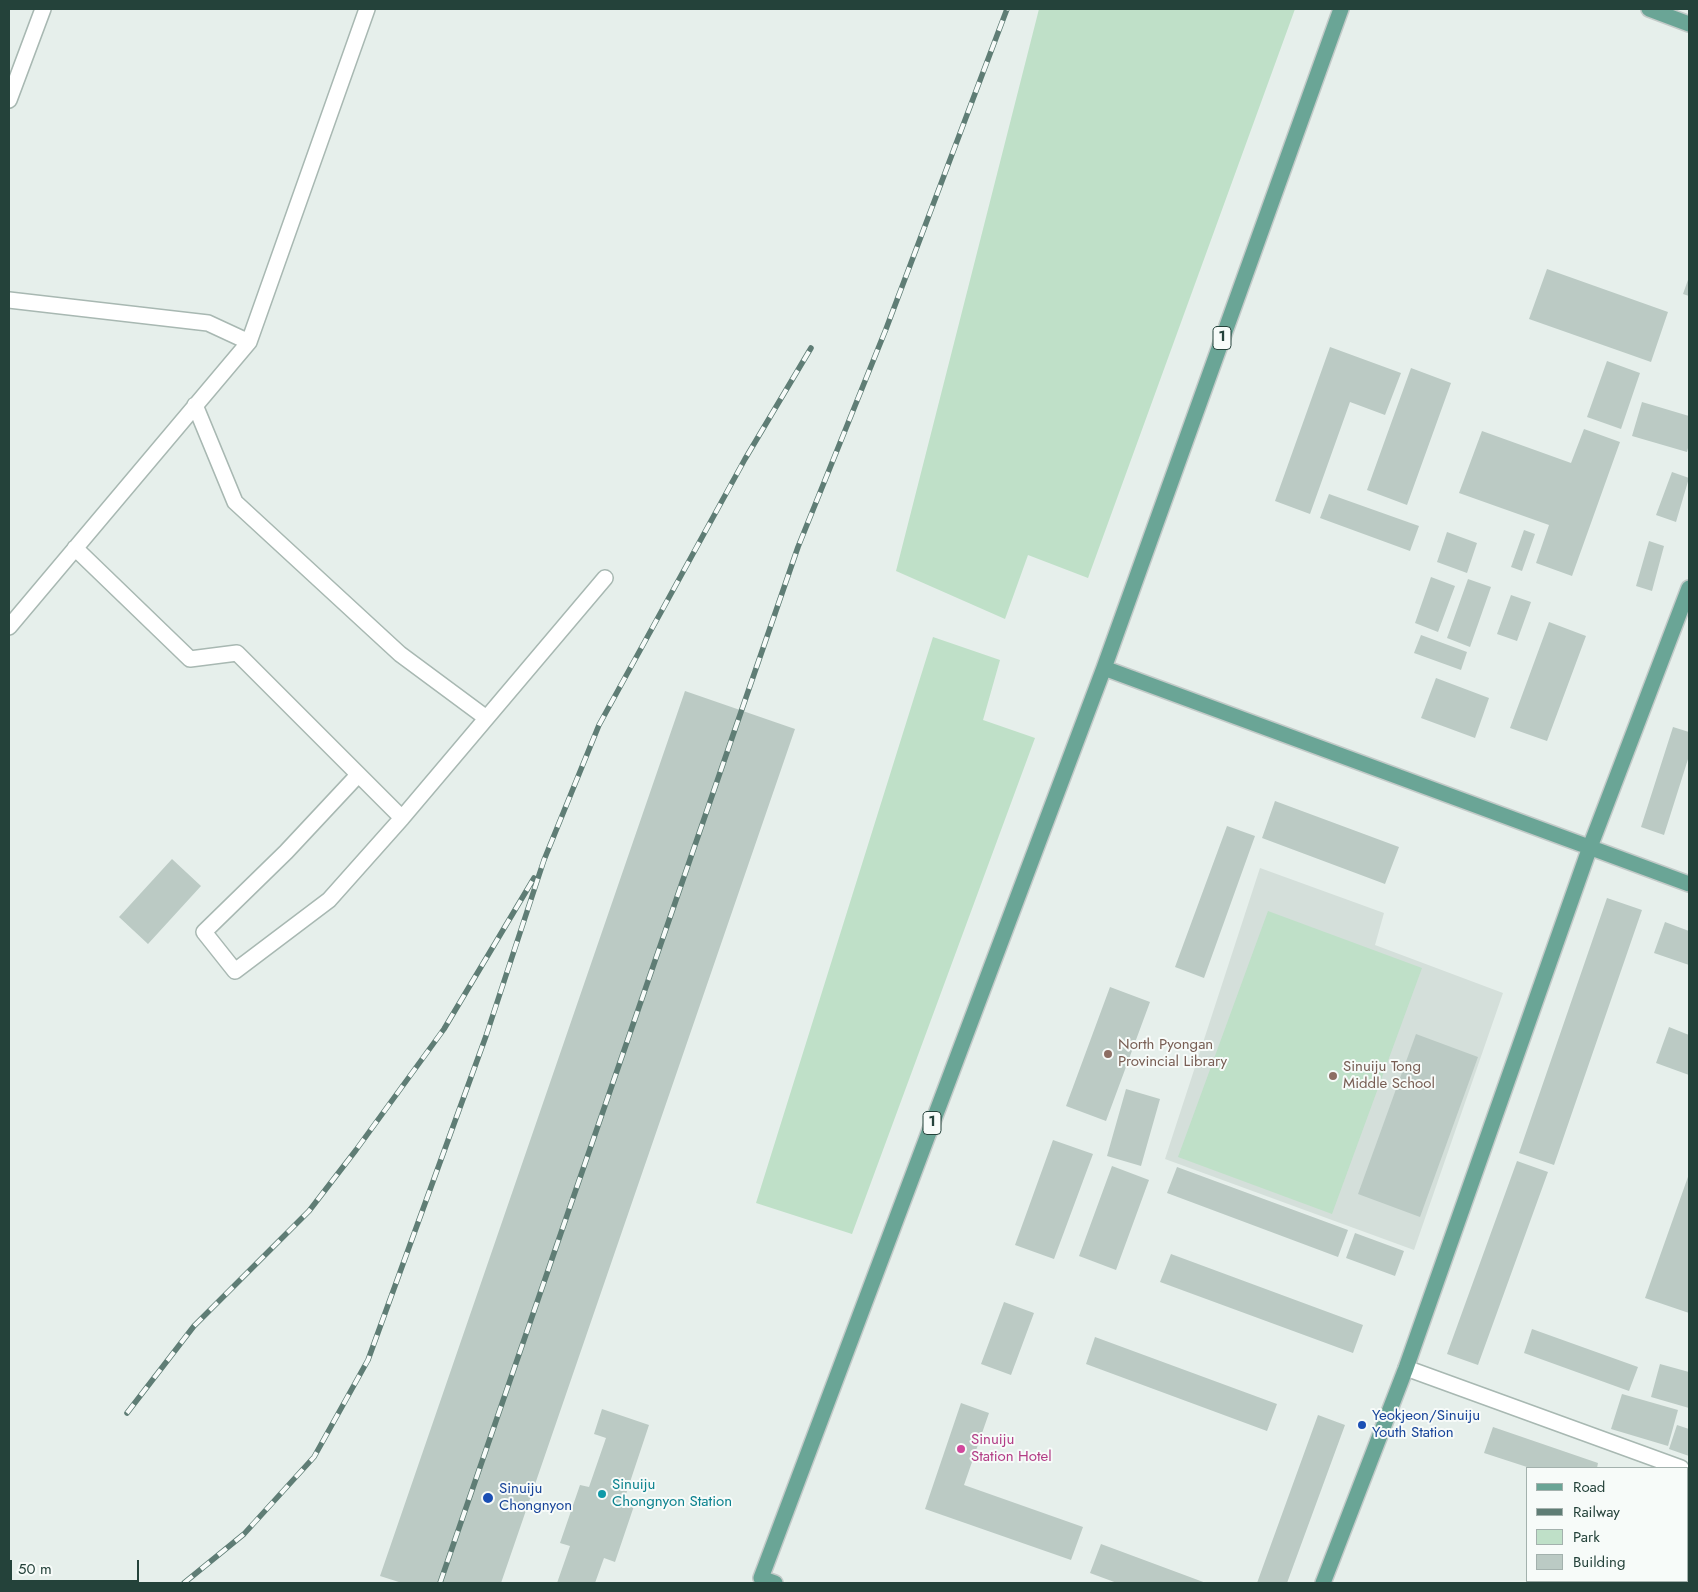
<!DOCTYPE html>
<style>
body{margin:0}
#map{position:relative;width:1698px;height:1592px;overflow:hidden;background:#e6efeb;font-family:Jost,sans-serif}
canvas{display:block}
.frame{position:absolute;inset:0;border:10px solid #24423a;pointer-events:none}
.legend{position:absolute;left:1526px;top:1467px;width:162px;height:115px;box-sizing:border-box;background:#f7fbf9;border:1px solid #a3b1ad;margin:0;padding:6px 9px;list-style:none;font-size:15px;color:#24423a}
.legend li{display:flex;align-items:center;gap:10px;height:25px}
.legend b{width:25px;border:1px solid #a3b1ad}
.scale{position:absolute;left:10px;top:1560px;width:129px;height:22px;box-sizing:border-box;border:2px solid #24423a;border-top:0;padding-left:6px;font-size:15px;line-height:18px;white-space:nowrap;color:#24423a;-webkit-text-stroke:4px #f7fbf9;paint-order:stroke}
</style>
<div id="map">
<canvas width="1698" height="1592"></canvas>
<div class="frame"></div>
<ul class="legend">
<li><b style="height:6px;background:#6aa596"></b>Road</li>
<li><b style="height:6px;background:#5f7d75"></b>Railway</li>
<li><b style="height:14px;background:#bfe0c8"></b>Park</li>
<li><b style="height:14px;background:#bbcac4"></b>Building</li>
</ul>
<div class="scale">50 m</div>
</div>
<script>
const c = document.querySelector('canvas').getContext('2d');
c.lineJoin = 'round';
function fillPath(path, color) {
  c.fillStyle = color;
  c.fill(path, 'evenodd');
}
function stroke(path, color, width, dash) {
  c.strokeStyle = color;
  c.lineWidth = width;
  c.lineCap = dash ? 'butt' : 'round';
  c.setLineDash(dash || []);
  c.stroke(path);
}
function drawText(font, color, halo, rows, align = 'center') {
  c.font = font + ' Jost,sans-serif';
  c.lineWidth = 4;
  c.setLineDash([]);
  c.textBaseline = 'middle';
  c.strokeStyle = halo;
  c.fillStyle = color;
  for (const [text, x, y, turn = 0] of rows) {
    c.save();
    c.translate(x, y);
    c.rotate((+turn || 0) * Math.PI / 180);
    c.textAlign = isNaN(turn) ? turn : align;
    if (halo) c.strokeText(text, 0, 0);
    c.fillText(text, 0, 0);
    c.restore();
  }
}
const built = new Path2D(`
 M1260,868L1384,913L1375,945L1503,993L1414,1250L1165,1159Z`);
const green = new Path2D(`
 M1039,9H1295L1088,578L1028,555L1005,619L896,571Z
 M933,637L1000,660L983,720L1035,738L852,1234L756,1203Z
 M1268,911L1422,968L1332,1214L1178,1157Z`);
const building = new Path2D(`
 M1547,269L1668,312L1651,362L1529,319Z
 M1689,277V296L1683,294Z
 M1330,347L1401,373L1385,415L1350,402L1310,514L1275,501Z
 M1607,361L1640,373L1621,429L1587,417Z
 M1411,368L1451,383L1407,505L1367,490Z
 M1642,402L1689,416V444L1687,452L1632,436Z
 M1584,429L1620,442L1572,576L1536,563L1549,525L1459,493L1482,431L1571,463Z
 M1672,472L1689,478L1676,522L1656,515Z
 M1329,494L1419,526L1410,551L1320,518Z
 M1524,530L1535,534L1522,571L1511,567Z
 M1447,532L1477,543L1467,573L1437,562Z
 M1649,541L1664,546L1652,591L1636,586Z
 M1431,577L1455,586L1438,632L1415,623Z
 M1468,579L1491,587L1470,647L1447,638Z
 M1511,595L1531,602L1517,641L1497,634Z
 M1549,622L1586,636L1547,741L1510,728Z
 M1421,635L1467,652L1461,670L1414,653Z
 M1436,678L1489,698L1475,738L1421,718Z
 M685,691L795,729L501,1583H402L380,1576Z
 M1673,727L1689,732V756L1664,835L1641,827Z
 M1275,801L1399,847L1385,884L1262,838Z
 M1227,826L1255,836L1204,978L1175,967Z
 M172,859L201,886L148,944L119,917Z
 M1607,898L1642,910L1554,1165L1519,1153Z
 M1665,922L1689,931V965L1654,953Z
 M1110,987L1150,1002L1106,1121L1066,1106Z
 M1669,1027L1689,1035V1075L1656,1063Z
 M1416,1034L1478,1057L1420,1217L1358,1194Z
 M1126,1089L1160,1099L1141,1166L1107,1156Z
 M1053,1140L1093,1154L1054,1259L1015,1245Z
 M1517,1161L1548,1172L1478,1365L1447,1354Z
 M1112,1166L1149,1180L1116,1270L1079,1256Z
 M1177,1167L1348,1230L1338,1257L1167,1193Z
 M1689,1174V1313L1645,1298Z
 M1355,1233L1404,1251L1395,1276L1346,1258Z
 M1171,1254L1363,1325L1353,1353L1160,1282Z
 M1004,1302L1034,1313L1011,1375L981,1364Z
 M1532,1329L1638,1367L1629,1391L1524,1353Z
 M1095,1337L1277,1404L1267,1431L1086,1364Z
 M1660,1364L1689,1372V1408L1651,1397Z
 M1622,1394L1678,1410L1668,1446L1611,1429Z
 M961,1403L989,1413L964,1485L1083,1527L1071,1560L925,1509Z
 M602,1409L649,1425L624,1500L635,1503L615,1562L604,1558L595,1583H557L570,1546L560,1543L580,1485L589,1487L606,1438L594,1434Z
 M1318,1415L1345,1425L1287,1583H1257Z
 M1677,1425L1689,1429V1456L1669,1449Z
 M1493,1427L1598,1463L1597,1468H1530L1484,1453Z
 M1687,1502L1689,1503V1544H1687Z
 M1101,1544L1206,1583H1117L1090,1573Z`);
const minor = new Path2D(`
 M9,100L43,9
 M9,300L208,323L249,342
 M195,405L235,502L400,654L485,717
 M75,548L190,659L237,653L402,818
 M9,627L249,342L367,9
 M358,775L286,852L204,932L235,971L329,900L402,818L605,578
 M1406,1368L1681,1468`);
const major = new Path2D(`
 M1649,9L1689,24
 M1104,668L1689,884
 M775,1583L761,1578L1104,668L1341,9
 M1323,1583L1406,1368L1590,847L1689,588`);
const rail = new Path2D(`
 M127,1413L194,1326L309,1211L356,1150L444,1029L534,878
 M184,1583L244,1534L314,1457L368,1360L486,1036L544,860L599,725L745,459L811,348
 M440,1583L798,547L886,329L1007,9`);
const markers = [
 [1108,1054,5,"#8d6e63"],
 [1333,1076,5,"#8d6e63"],
 [1362,1425,5,"#1a4fb4"],
 [961,1449,5,"#d1479c"],
 [602,1494,5,"#0f9aa8"],
 [488,1498,6,"#1a4fb4"]
];
const shields = [
 [1222,338,18],
 [932,1123,18]
];
const shieldNames = [
 ["1",1222,338],
 ["1",932,1123]
];
const educationNames = [
 ["North Pyongan",1118,1045],
 ["Provincial Library",1118,1062],
 ["Sinuiju Tong",1343,1067],
 ["Middle School",1343,1084]
];
const transitNames = [
 ["Yeokjeon/Sinuiju",1372,1416],
 ["Youth Station",1372,1433],
 ["Sinuiju",499,1489],
 ["Chongnyon",499,1506]
];
const hotelNames = [
 ["Sinuiju",971,1440],
 ["Station Hotel",971,1457]
];
const cultureNames = [
 ["Sinuiju",612,1485],
 ["Chongnyon Station",612,1502]
];
fillPath(built, '#d4dfda');
fillPath(green, '#bfe0c8');
fillPath(building, '#bbcac4');
stroke(minor, '#a8b8b2', 18);
stroke(major, '#c2cac8', 18);
stroke(minor, '#fff', 15);
stroke(major, '#6aa596', 15);
stroke(rail, '#5f7d75', 5.5);
stroke(rail, '#f7fbf9', 4, [11]);
for (const [x, y, r, color] of markers) {
  const dot = new Path2D();
  dot.arc(x, y, r, 0, 2 * Math.PI);
  c.fillStyle = color;
  c.fill(dot);
  stroke(dot, '#f7fbf9', 2);
}
for (const [x, y, w] of shields) {
  const box = new Path2D();
  box.roundRect(x - w / 2, y - 11.5, w, 23, 4);
  c.fillStyle = '#f7fbf9';
  c.fill(box);
  stroke(box, '#24423a', 1);
}
drawText('bold 14px', '#24423a', null, shieldNames);
drawText('15px', '#785e54', '#f7fbf9', educationNames, 'left');
drawText('15px', '#164399', '#f7fbf9', transitNames, 'left');
drawText('15px', '#b23c85', '#f7fbf9', hotelNames, 'left');
drawText('15px', '#0d838f', '#f7fbf9', cultureNames, 'left');
</script>
